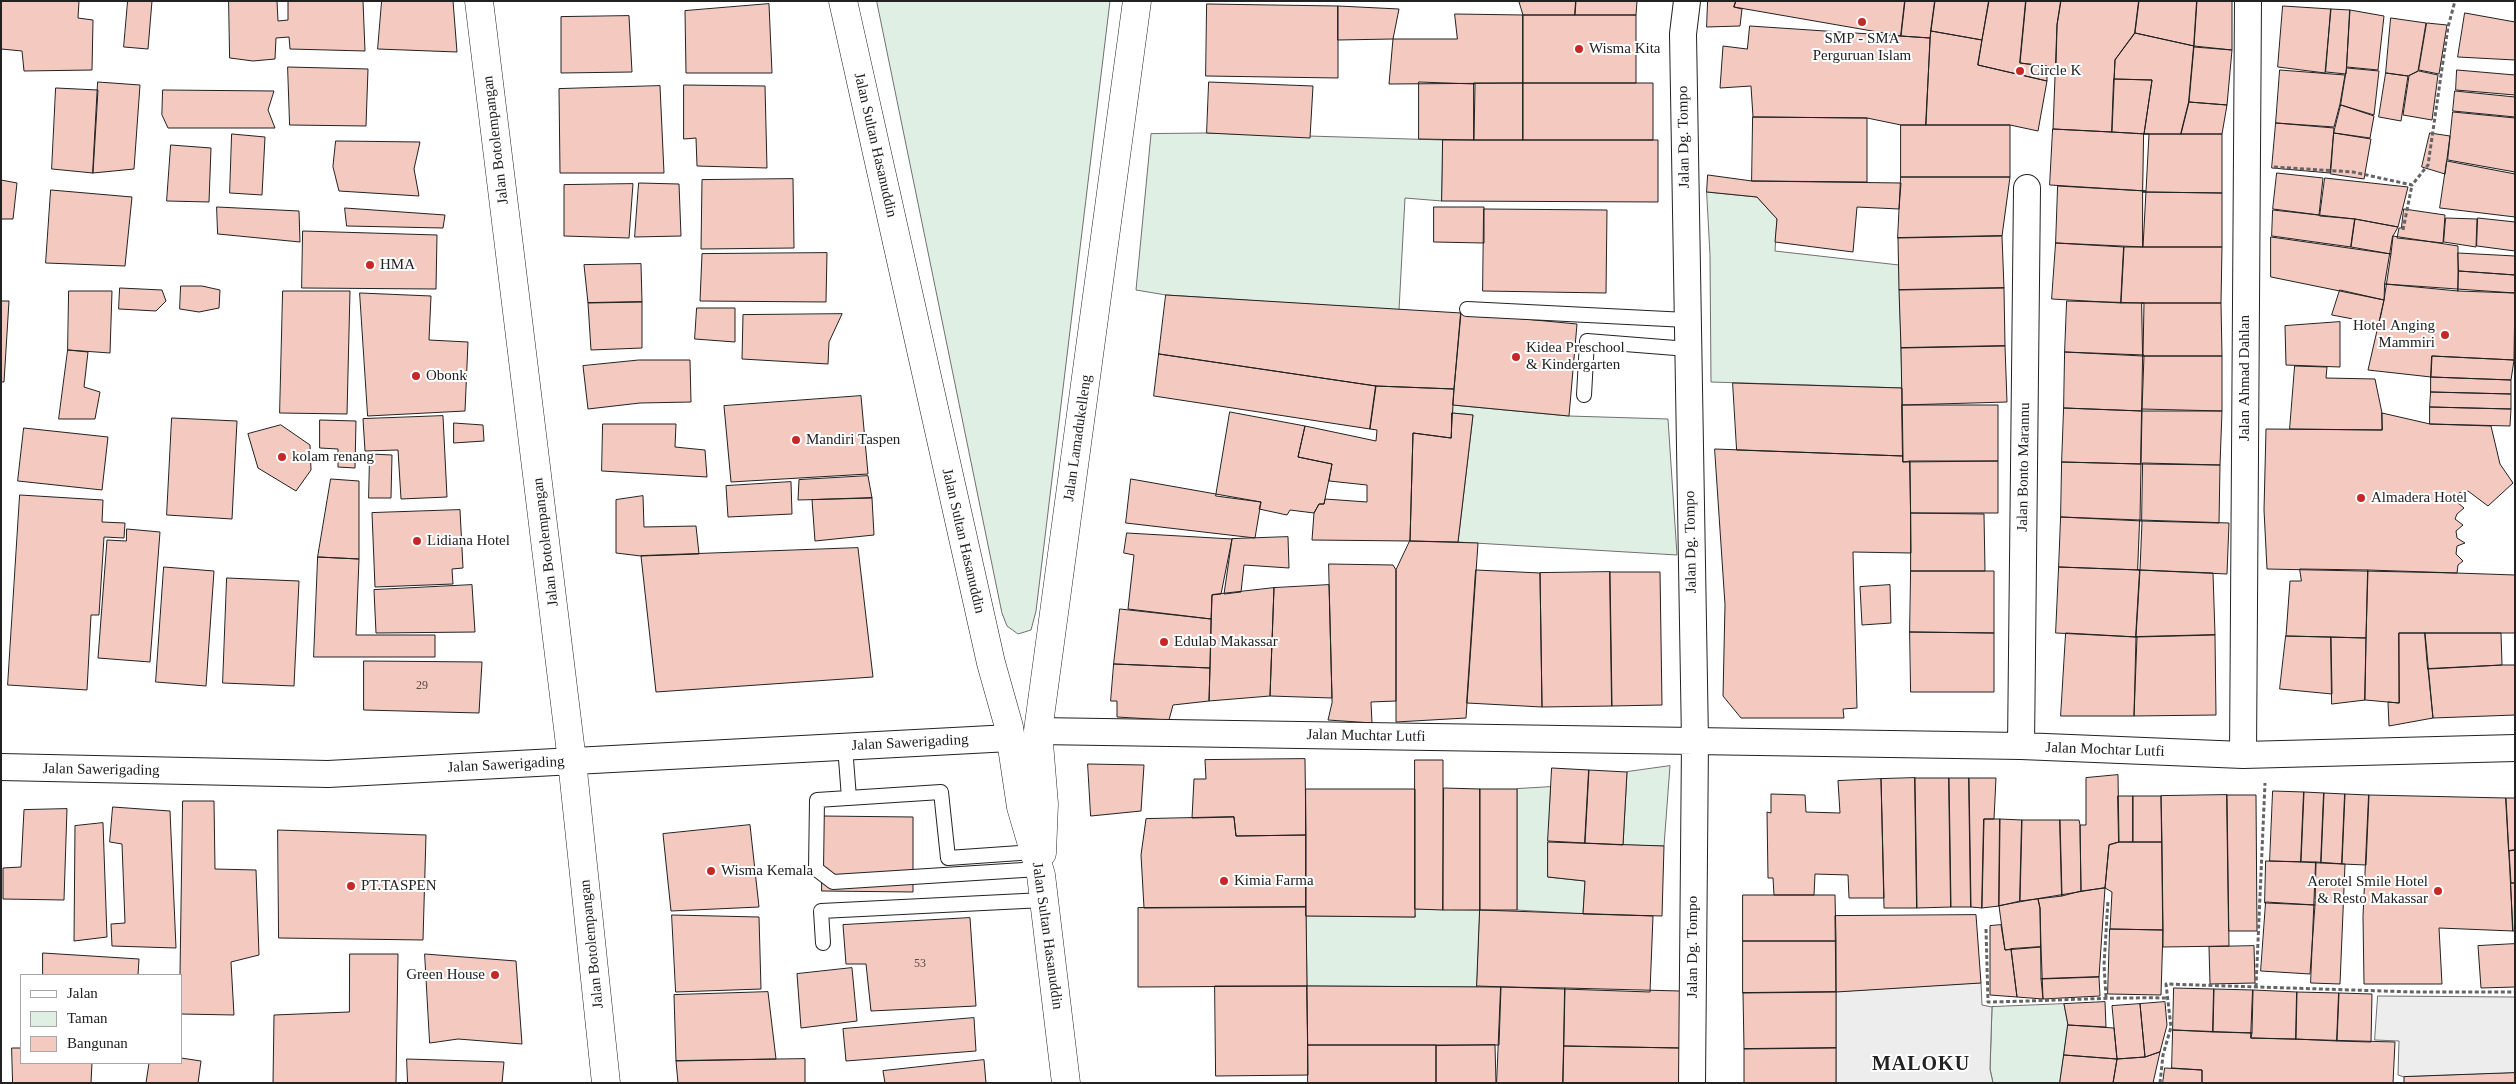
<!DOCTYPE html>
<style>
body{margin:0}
#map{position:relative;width:2516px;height:1084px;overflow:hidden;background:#fff;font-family:"Times New Roman",serif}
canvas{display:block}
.frame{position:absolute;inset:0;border:2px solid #222;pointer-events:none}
.legend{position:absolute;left:20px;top:974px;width:162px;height:90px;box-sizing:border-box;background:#fff;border:1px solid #a7a7a7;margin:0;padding:6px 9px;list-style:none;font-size:15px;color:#222}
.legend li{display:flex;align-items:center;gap:10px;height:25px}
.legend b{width:25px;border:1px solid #a7a7a7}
</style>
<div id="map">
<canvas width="2516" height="1084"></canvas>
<div class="frame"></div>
<ul class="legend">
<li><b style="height:6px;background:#fff"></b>Jalan</li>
<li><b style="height:14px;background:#e0efe3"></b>Taman</li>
<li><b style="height:14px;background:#f3c9c0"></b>Bangunan</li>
</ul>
</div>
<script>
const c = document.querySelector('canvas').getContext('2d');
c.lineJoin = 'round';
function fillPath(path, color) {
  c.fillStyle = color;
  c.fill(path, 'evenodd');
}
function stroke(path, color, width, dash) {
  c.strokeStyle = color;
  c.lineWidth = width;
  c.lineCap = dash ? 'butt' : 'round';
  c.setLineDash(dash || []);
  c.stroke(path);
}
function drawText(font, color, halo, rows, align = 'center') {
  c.font = font + ' "Times New Roman",serif';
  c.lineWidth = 4;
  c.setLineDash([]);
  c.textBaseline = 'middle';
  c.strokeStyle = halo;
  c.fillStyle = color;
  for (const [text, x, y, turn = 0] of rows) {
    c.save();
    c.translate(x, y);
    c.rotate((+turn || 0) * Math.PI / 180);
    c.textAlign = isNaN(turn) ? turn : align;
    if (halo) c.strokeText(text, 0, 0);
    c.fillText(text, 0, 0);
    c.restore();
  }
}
const green = new Path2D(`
 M877,1H1110L1036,611L1031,630L1018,634L1007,626L1002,613Z
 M1207,133L1443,140L1442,201L1405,198L1399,310L1166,295L1136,290L1151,134Z
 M1707,192L1757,197L1777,219L1775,251L1899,265L1902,388L1711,382L1710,255Z
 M1453,405L1569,416L1668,419L1677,555L1458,542L1473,415L1452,413Z
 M1670,766L1664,846L1623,845L1627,772Z
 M1551,787L1548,877L1585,881L1583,914L1517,910V789Z
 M1415,909L1480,910L1477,987L1307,986L1306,916L1415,917Z
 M2064,1004L2068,1025L2060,1083H1993L1990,1069L1992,1007Z`);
const parking = new Path2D(`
 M1981,983L1982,1005L1992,1007L1990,1069L1993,1083H1836V992Z
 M2378,996L2515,997V1073L2404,1077L2398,1075L2399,1041L2375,1040Z`);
const building = new Path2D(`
 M1,1H79L78,18L93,20L92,70L24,71L22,51L1,49Z
 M128,1H152L148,49L124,47Z
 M229,1H277L278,21L288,20V1H363L365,51L290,49L289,37L276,38L275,59L253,61L230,58Z
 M382,1H453L457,52L378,49Z
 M1576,1L1575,15H1523L1519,2Z
 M1576,1H1637L1636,15H1575Z
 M1708,1H1736L1734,7L1742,9L1740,26L1707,27Z
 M1736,1H1905L1901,36L1734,7Z
 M1905,1H1935L1930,38L1901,36Z
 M1935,1H1989L1982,40L1931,31Z
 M1989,1H2026L2020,63L2047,66V81L1978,65Z
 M2026,1H2061L2057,25L2056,68L2020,63Z
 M2061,1H2139L2135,33L2115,60L2112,132L2053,129L2057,25Z
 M2139,1H2197L2194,46L2135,33Z
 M2197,1H2232V50L2194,47Z
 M769,4L772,73H686L685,11Z
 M1207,4L1338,6V78L1206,76Z
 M1338,6L1399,9L1393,39L1338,40Z
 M2283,6L2331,9L2325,73L2278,67Z
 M2331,9L2350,10L2346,74L2326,72Z
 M2350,10L2384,16L2378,70L2347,67Z
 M2465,13L2515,22V60L2458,57Z
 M1455,14L1523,15V83L1389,84L1393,39H1457Z
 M1523,15H1636V83H1523Z
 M629,16L632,72L561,73V17Z
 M2391,18L2426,23L2418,71L2408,76L2386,73Z
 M2427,23L2447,25L2439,74L2419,70Z
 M1750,26L1930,38L1926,125H1901L1867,118L1753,117L1751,86L1720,88L1723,46L1747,49Z
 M1931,31L1982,40L1978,65L2047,81L2038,131L2010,125H1926Z
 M2135,33L2194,46L2189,102L2181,134H2144L2152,80L2114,79L2115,60Z
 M2194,46L2232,50L2227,105L2189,102Z
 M288,67L368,69L366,126L290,125Z
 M2347,68L2379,71L2374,115L2341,105Z
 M2280,70L2345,75L2340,104L2334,127L2276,123Z
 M2457,70L2515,75V95L2456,90Z
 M2419,71L2438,75L2432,120L2403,115L2409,76Z
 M2386,73L2408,76L2401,121L2379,117Z
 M2114,79L2152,80L2144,134L2112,132Z
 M98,82L140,85L134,169L93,173Z
 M1209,82L1313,86L1310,138L1207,133Z
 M1419,82L1475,84L1474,140L1419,139Z
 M1474,83H1523V140H1474Z
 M1523,83H1653V140H1523Z
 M684,85L765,86L767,168L697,166L696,138L684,139Z
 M660,86L664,173H560L559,89Z
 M56,88L98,90L93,173L52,169Z
 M163,90L274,91L268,110L275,128H168L162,115Z
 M2455,91L2515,97V117L2453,111Z
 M2189,102L2227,105L2222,134H2181Z
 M2341,105L2374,116L2370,138L2334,133Z
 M2453,112L2515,118V172L2448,160Z
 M1753,117L1867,118V182L1752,181Z
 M2276,123L2334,128L2330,173L2272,168Z
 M1901,125H2010V177H1901Z
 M2053,129L2149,134L2146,191L2050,185Z
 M2334,133L2371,139L2364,179L2331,174Z
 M2430,133L2450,136L2445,174L2422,167Z
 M232,134L265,137L262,195L230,193Z
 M2144,134H2222V193L2143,192Z
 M1443,140H1658V202L1442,201Z
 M336,141L420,142L414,169L419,196L339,191L333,167Z
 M171,145L211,148L209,202L167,201Z
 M2447,161L2515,174V217L2440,208Z
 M2277,173L2323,178L2319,215L2273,209Z
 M1708,175L1752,181L1901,183L1899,209L1857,207L1853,252L1775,242L1777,219L1757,197L1707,192Z
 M1901,177H2010L2002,236L1898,238Z
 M2325,178L2408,187L2398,227L2355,219L2320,216Z
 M793,179L794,248L701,249L702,180Z
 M1,180L17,183L13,219H1Z
 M639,183L679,184L681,236L635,237Z
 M633,184L629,238L564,236V185Z
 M2058,186L2146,191L2143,247L2056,243Z
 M51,190L132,197L125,266L46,263Z
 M2143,192L2222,193V247H2143Z
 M217,207L299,211L300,242L218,234Z
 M1434,207H1484V243L1434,242Z
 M345,208L445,215L443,228L347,226Z
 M1484,209L1607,210L1606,293L1483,291Z
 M2404,209L2445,215L2443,243L2397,238L2399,228H2401Z
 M2273,210L2355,219L2351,247L2272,236Z
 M2446,218L2477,219L2476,247L2444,242Z
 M2478,218L2515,222V251L2477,246Z
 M2355,219L2398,227L2393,236L2391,254L2351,247Z
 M303,231L437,235L436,289L302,288Z
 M2002,236L2004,288L1899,290L1898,238Z
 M2393,236L2458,246V291L2385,284Z
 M2271,237L2391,254L2384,300L2271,277Z
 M2056,243L2124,247L2121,303L2052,299Z
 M2124,247H2222L2221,303H2121Z
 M827,253L826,302L700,301L702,254Z
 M2458,253L2515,256V275L2459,271Z
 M641,264L642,302L588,303L584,265Z
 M2459,271L2515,275V293L2458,291Z
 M2385,284L2515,293L2514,360L2432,356L2431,377L2368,370L2384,300Z
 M181,286H202L220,290L219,308L199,312L180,309Z
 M120,288L162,290L166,301L156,311L119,309Z
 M2004,288L2005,346L1901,348L1899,290Z
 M2340,290L2384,300L2379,324L2332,315Z
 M69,291H112L110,353L68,350Z
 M283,291H350L347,414L280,413Z
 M360,293L431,296L429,340L468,342L465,411L368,416Z
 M1166,295L1461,313L1454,389L1376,386L1159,354Z
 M1,301H9L4,382H1Z
 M2067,301L2144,303L2143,356L2065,352Z
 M642,302V348L591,350L588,303Z
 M2142,303H2221L2222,356H2143Z
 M697,308H735V342L695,339Z
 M1461,313L1577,324L1569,416L1453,405Z
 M842,314L829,342L828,364L742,359L743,315Z
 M2340,322V367L2286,365L2285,326Z
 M2005,346L2007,402L1902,405L1901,348Z
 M68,350L88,352L84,387L100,392L95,419H59Z
 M2065,352L2144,355L2142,411L2064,408Z
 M1159,354L1376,386L1370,429L1154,396Z
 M2143,356H2222V411H2142Z
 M2432,356L2514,360L2511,380L2431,377Z
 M639,360H690L691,402L640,403L588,409L583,366Z
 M2295,366L2327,367L2326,378L2375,379L2382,413V430L2290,429Z
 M2431,377L2511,380V394L2431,392Z
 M1733,383L1902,388L1903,456L1737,450Z
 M1376,386L1454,389L1451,438L1413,433L1410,541L1312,540L1314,513L1319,504H1324L1325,499L1367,502V485L1329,481L1332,464L1298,457L1305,426L1376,441L1377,430L1370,429Z
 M2431,392L2511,394V409L2430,407Z
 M861,396L868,474L731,482L724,406Z
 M1902,405H1998V461L1903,462Z
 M2430,407L2511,409L2510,426L2430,424Z
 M2064,408L2142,411L2141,464L2062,462Z
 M2142,409L2222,411L2220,465L2141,464Z
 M1230,412L1305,426L1298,457L1332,464L1324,504H1319L1314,513L1290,510L1287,515L1259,509L1261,502L1216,496Z
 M1452,413L1473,415L1458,542L1410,541L1413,433L1451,438Z
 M2382,413L2430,424L2491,426L2500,464L2513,483L2488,506L2468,491L2459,493L2458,503L2464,508L2457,514L2455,519L2463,525L2456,531L2457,538L2465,543L2457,546L2456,554L2463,561L2458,565L2457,573L2267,569L2264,510L2266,429L2382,430Z
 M443,416L447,497L401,499L398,450L365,451L363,419Z
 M172,418L237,421L232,519L167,515Z
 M320,420L356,421L355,468L338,467V449L320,448Z
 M454,423L483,425L484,441L454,443Z
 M603,424H676L675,447L705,450L707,477L602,471Z
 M281,425L310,445L311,470L296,491L258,468L248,434Z
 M24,428L108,437L102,490L18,481Z
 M1715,449L1903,456V462L1910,461L1911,553L1853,552L1857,708L1843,709L1844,718H1741L1723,696L1725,605Z
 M370,454L392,455L391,498H369Z
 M1910,461H1998V513H1911Z
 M2062,462L2141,464L2140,520L2061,517Z
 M2143,463L2220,465L2219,523L2142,521Z
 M868,476L872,498L798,500L799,480Z
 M331,479L359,481V559L318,557Z
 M1131,479L1261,502L1255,538L1126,523Z
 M791,482L792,514L728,517L726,486Z
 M20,495L103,500L102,522L125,523L124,538L104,537L99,615H91L87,690L8,685Z
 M643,496L644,527L696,526L699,554L641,556L616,553V500Z
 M872,498L874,535L815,541L812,500Z
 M460,510L463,568L452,569L453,584L375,587L372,513Z
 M1911,513L1984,514L1985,571H1911Z
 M2061,517L2142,521L2140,570L2059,567Z
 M2140,520L2229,523L2227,574L2138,570Z
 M127,529L160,532L150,662L98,658L107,540L126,541Z
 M1127,533L1232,539L1221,594L1212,595L1211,619L1128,609L1134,555L1124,553Z
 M1288,537L1289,568L1244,565L1241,592L1224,594L1232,539Z
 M1410,541L1478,543L1466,718L1396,722V570Z
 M858,548L873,677L656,692L641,556Z
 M318,557L359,559L356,635H435V657H314Z
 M1329,564L1393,565L1396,570V701L1371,702L1372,723L1328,720L1332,703Z
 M164,567L214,571L206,686L156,682Z
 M2059,567L2140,570L2136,637L2056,633Z
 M2300,569L2368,570L2366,638L2286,636L2290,581H2301Z
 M1476,570L1540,573L1542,707L1467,703Z
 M2140,570L2213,573L2215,635L2136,637Z
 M2368,570L2515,575V633H2399V703L2365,700Z
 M1911,571H1994V633L1910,632Z
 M1610,572L1612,706L1542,707L1540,573Z
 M1610,572H1660L1662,705L1612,706Z
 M227,578L299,581L294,686L223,683Z
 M472,585L475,632L376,633L374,590Z
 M1329,585L1332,698L1270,696L1274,588Z
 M1890,585L1891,623L1862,625L1860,587Z
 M1274,588L1270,696L1209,701L1212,595Z
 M1120,609L1211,619L1210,668L1114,664Z
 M1910,632L1994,633V692H1911Z
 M2066,633L2137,637L2134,716H2061Z
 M2399,633H2425L2433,718L2389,726L2388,702L2399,703Z
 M2425,633H2501L2502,665L2428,669Z
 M2215,635L2216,715L2134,716L2136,637Z
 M2286,636L2331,637L2332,694L2280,689Z
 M2331,637L2366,638L2365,700L2332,704Z
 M364,661L482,662L479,713L364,710Z
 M1114,664L1210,668L1209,701L1173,705L1169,720L1117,717V701H1111Z
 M2502,665H2515V715L2433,718L2428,669Z
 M1305,759L1306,835L1236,836L1234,817L1192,818L1194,779H1206L1205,760Z
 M1415,760H1443V910L1415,909Z
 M1088,764L1144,765L1141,811L1091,816Z
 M1552,768L1589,770L1585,843L1548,841Z
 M1589,770L1627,772L1623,845L1585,843Z
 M2118,775L2119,842L2109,845L2105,888L2081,891L2080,825H2086V778Z
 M1915,778L1917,908H1884L1881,779Z
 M1915,778H1949L1951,907L1917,908Z
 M1949,778H1969L1971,907H1951Z
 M1969,778H1996L1994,819H1984L1982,908L1971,907Z
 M1881,779L1884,898H1849L1848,875L1815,874L1814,895H1774L1773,878H1768L1767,812L1771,813V794L1805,795L1806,812L1840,813L1838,781Z
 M1444,788L1480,789V910H1443Z
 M1306,789H1415V917L1306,916Z
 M1480,789H1517V910H1480Z
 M2273,791L2304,792L2301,862L2270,861Z
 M2304,792L2324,793L2321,863L2301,862Z
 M2324,793L2345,794L2342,864L2321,863Z
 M2345,794L2369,795L2366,865L2342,864Z
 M2227,795L2229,946L2163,947L2161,796Z
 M2227,795H2256L2257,931H2229Z
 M2369,795L2506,798L2513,931L2439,928L2442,984H2364L2363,917Z
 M2118,796H2133V842H2119Z
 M2133,796H2161L2162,842H2133Z
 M2506,798H2515V850L2509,851Z
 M183,801H214L215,869L256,870L259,955L231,962L234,1015L181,1014L180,975Z
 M113,807L170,811L176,948L112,946L111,924L125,923L122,844L110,842Z
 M67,809L64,900L3,899V868L21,867L24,810Z
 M822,816L913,817V892L822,891Z
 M1234,817L1236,836L1306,835V907L1144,908L1141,855L1146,819Z
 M1984,819H2000L1999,906L1982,908Z
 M2000,819L2022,820L2020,901L1999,906Z
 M2022,820H2060L2062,896L2020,901Z
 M2060,820H2079L2080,825L2081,891L2062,896Z
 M103,823L107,937L74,941L75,826Z
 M750,825L759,907L671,911L663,834Z
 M278,830L426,835L423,940L279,938Z
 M1548,842L1664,846L1662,916L1583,914L1585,881L1548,877Z
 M2119,842H2162L2163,930L2110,929L2112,892L2105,888L2109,845Z
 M2515,850V883H2511L2509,851Z
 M2266,861L2316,862L2315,905L2265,903Z
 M2316,862L2345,864L2340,984L2311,983Z
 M2511,883H2515V931H2513Z
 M2105,888L2099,977L2041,979L2040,908L2038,899Z
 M1743,895H1835L1836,941H1743Z
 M2038,899L2040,908L2041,947L2005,950L1999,906Z
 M2266,902L2315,905L2310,974L2261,971Z
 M1306,907L1307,986L1138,987V908Z
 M1480,910L1653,916L1650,992L1477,986Z
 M672,915L759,917L761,989L676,992Z
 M1976,915L1981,983L1836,992L1835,916Z
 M970,918L976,1006L871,1011L866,964H846L843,925Z
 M2001,925L2005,950L2011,949L2017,997L1990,995V926Z
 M2110,929L2163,930L2161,995L2108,994Z
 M1743,941H1836V992L1743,993Z
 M2515,944V987L2481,988L2478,946Z
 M2254,946L2255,983L2210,984L2209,947Z
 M2041,947L2043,999L2017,997L2011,949Z
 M43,953L139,959L138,975H43Z
 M350,954H398L396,1083H273L274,1015L349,1012Z
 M425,954L516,961L522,1044L458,1039L430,1043Z
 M852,968L857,1021L801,1028L797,974Z
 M2099,977L2100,996L2043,999L2041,979Z
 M1215,986H1307L1308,1075L1216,1076Z
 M1307,986L1501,987L1499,1045H1308Z
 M1501,987L1565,988L1563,1083H1497Z
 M1565,988L1680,991V1048L1564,1046Z
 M2174,988L2214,989L2213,1032L2173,1030Z
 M2214,989L2253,990L2252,1033L2213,1032Z
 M2253,990L2297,992L2296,1039L2251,1038Z
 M768,992L776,1059L676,1061L674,995Z
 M1836,992V1048L1744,1049L1743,993Z
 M2297,992L2339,993L2337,1041L2296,1039Z
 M2339,993L2372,994L2371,1042L2337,1041Z
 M2105,1002L2106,1027L2068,1025L2064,1004Z
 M2165,1002L2167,1025L2160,1052L2145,1057L2140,1004Z
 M2140,1004L2145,1057L2117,1059L2112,1006Z
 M974,1018L976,1051L846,1061L843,1029Z
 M2068,1025L2114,1028L2117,1059L2064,1055Z
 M2173,1030L2252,1033L2251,1038L2395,1042L2393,1083H2202V1070L2172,1068Z
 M1308,1045H1436V1083H1308Z
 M1495,1045L1496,1083H1436V1046Z
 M1564,1046L1680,1048L1679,1083H1563Z
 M12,1048H21V1063H92L91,1083H13Z
 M1836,1048V1083H1744V1049Z
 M2160,1052L2153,1083H2113L2117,1059L2145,1057Z
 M2064,1055L2117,1059L2113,1083H2060Z
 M181,1058L201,1061L198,1083H146L149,1063H181Z
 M407,1059L504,1062L502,1083H408Z
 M805,1059V1083H678L676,1061Z
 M984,1060L986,1083H885L883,1071Z
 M2165,1068L2202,1070V1083H2163Z
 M2515,1073V1083H2404V1077Z`);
const path = new Path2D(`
 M2274,167L2353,172L2412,185L2428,165L2448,27L2455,1
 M2403,230L2412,185
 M1986,929L1988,1002C2048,1001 2107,997 2167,998
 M2256,987L2265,783
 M2106,997L2104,965L2108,900
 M2160,1083L2163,1055L2171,1027L2166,984L2414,992H2515`);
const lane = new Path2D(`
 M1467,309L1687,320
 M1584,395L1587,341L1688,349
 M845,746L849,798
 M1034,852L948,858L941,792L817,800L816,869L833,882L1039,869
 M823,943L821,911L1044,900`);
const street = new Path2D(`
 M1687,1L1683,34L1695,741L1692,1083
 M1038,731L2021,746L2243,755L2515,748
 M2021,746L2027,188
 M2243,755L2248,1
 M1,767L328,774L1010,738`);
const secondary = new Path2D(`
 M479,1L572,761L606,1083
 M843,1L991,663L1009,727L1021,807L1041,875L1066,1083
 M1042,853L1044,804L1038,731L1137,1`);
const markers = [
 [1862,22,5,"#c62828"],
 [1579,49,5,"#c62828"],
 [2020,71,5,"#c62828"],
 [370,265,5,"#c62828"],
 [2445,335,5,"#c62828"],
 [1516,357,5,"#c62828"],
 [416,376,5,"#c62828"],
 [796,440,5,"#c62828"],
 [282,457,5,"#c62828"],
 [2361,498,5,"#c62828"],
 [417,541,5,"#c62828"],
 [1164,642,5,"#c62828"],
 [711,871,5,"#c62828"],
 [1224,881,5,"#c62828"],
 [351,886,5,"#c62828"],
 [2438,891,5,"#c62828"],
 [495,975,5,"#c62828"]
];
const numberNames = [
 ["29",422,686],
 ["53",920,964]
];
const poiNames = [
 ["SMP - SMA",1862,39,"center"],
 ["Perguruan Islam",1862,56,"center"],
 ["Wisma Kita",1589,49],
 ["Circle K",2030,71],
 ["HMA",380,265],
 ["Hotel Anging",2435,326,"right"],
 ["Mammiri",2435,343,"right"],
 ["Kidea Preschool",1526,348],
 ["& Kindergarten",1526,365],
 ["Obonk",426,376],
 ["Mandiri Taspen",806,440],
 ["kolam renang",292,457],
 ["Almadera Hotel",2371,498],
 ["Lidiana Hotel",427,541],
 ["Edulab Makassar",1174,642],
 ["Wisma Kemala",721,871],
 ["Kimia Farma",1234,881],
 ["Aerotel Smile Hotel",2428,882,"right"],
 ["& Resto Makassar",2428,899,"right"],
 ["PT.TASPEN",361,886],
 ["Green House",485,975,"right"]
];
const streetNames = [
 ["Jalan Dg. Tompo",1684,137,-91],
 ["Jalan Botolempangan",496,140,-97],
 ["Jalan Sultan Hasanuddin",875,145,77],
 ["Jalan Ahmad Dahlan",2245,378,-90],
 ["Jalan Lamadukelleng",1078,438,-82],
 ["Jalan Bonto Marannu",2024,467,-89],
 ["Jalan Sultan Hasanuddin",963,541,77],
 ["Jalan Botolempangan",546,542,-97],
 ["Jalan Dg. Tompo",1691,542,-91],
 ["Jalan Muchtar Lutfi",1366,736,1],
 ["Jalan Sawerigading",910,743,-3],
 ["Jalan Mochtar Lutfi",2105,750,2],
 ["Jalan Sawerigading",506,765,-3],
 ["Jalan Sawerigading",101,770,1],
 ["Jalan Sultan Hasanuddin",1047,936,82],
 ["Jalan Botolempangan",592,944,-96],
 ["Jalan Dg. Tompo",1693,947,-90]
];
const districtNames = [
 ["MALOKU",1921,1065]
];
fillPath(green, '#e0efe3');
stroke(green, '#6f6f6f', 1);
fillPath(parking, '#ededed');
stroke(parking, '#6f6f6f', 1);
fillPath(building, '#f3c9c0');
stroke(building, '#222', 1);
stroke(lane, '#222', 16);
stroke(street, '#222', 28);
stroke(secondary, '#222', 29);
stroke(path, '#646464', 3, [4, 2.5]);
stroke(lane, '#fff', 14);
stroke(street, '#fff', 26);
stroke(secondary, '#fff', 28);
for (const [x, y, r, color] of markers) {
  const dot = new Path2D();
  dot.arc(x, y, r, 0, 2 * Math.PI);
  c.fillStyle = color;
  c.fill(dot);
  stroke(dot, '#fff', 2);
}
drawText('12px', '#564c4a', null, numberNames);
drawText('15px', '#222', '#fff', poiNames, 'left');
drawText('15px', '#222', '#fff', streetNames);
c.letterSpacing = '1px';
drawText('bold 20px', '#222', '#fff', districtNames);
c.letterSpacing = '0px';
</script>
